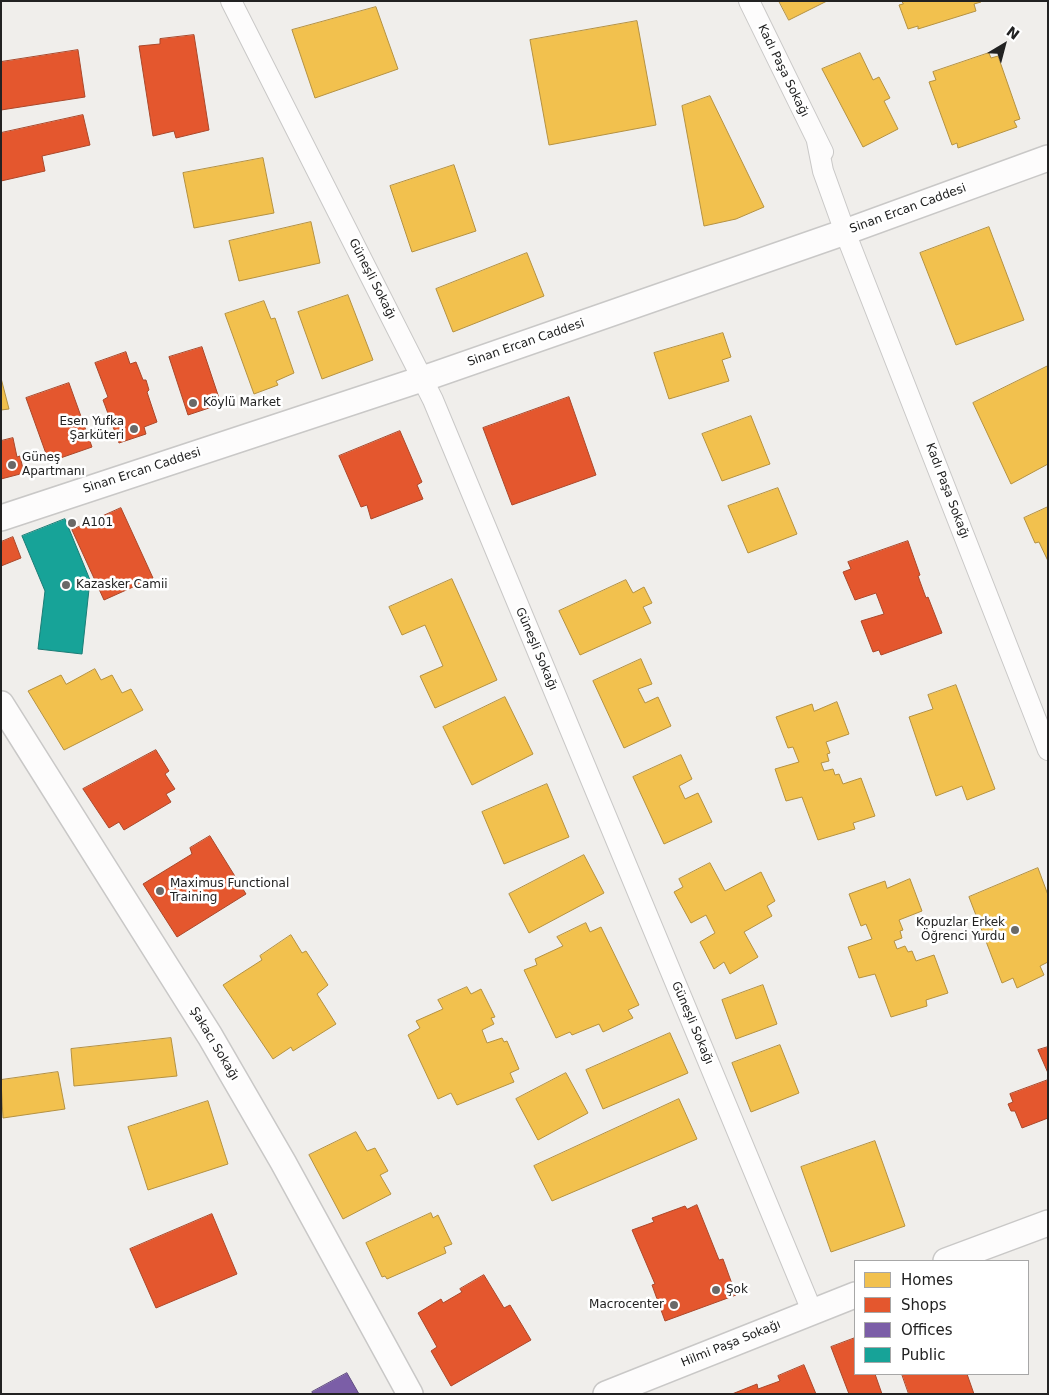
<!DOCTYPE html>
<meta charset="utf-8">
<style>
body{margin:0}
#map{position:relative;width:1049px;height:1395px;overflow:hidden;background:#f0eeeb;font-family:"DejaVu Sans",sans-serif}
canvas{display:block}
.frame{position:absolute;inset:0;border:2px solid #222;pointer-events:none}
.legend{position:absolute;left:854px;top:1260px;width:175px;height:115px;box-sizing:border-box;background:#fff;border:1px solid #a7a7a7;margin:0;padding:6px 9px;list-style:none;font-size:15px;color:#222}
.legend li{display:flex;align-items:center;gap:10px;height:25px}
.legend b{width:25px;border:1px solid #a7a7a7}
.north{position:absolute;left:979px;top:20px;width:50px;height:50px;-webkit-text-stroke:4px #fff;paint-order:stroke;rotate:37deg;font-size:14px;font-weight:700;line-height:20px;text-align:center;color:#222}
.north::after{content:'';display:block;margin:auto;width:18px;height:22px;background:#222;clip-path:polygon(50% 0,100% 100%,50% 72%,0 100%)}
</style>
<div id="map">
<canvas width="1049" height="1395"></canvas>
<div class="frame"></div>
<ul class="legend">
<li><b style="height:14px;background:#f2c14e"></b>Homes</li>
<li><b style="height:14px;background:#e4572e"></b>Shops</li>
<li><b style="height:14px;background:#7b5ea7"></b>Offices</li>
<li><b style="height:14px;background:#17a398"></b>Public</li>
</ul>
<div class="north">N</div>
</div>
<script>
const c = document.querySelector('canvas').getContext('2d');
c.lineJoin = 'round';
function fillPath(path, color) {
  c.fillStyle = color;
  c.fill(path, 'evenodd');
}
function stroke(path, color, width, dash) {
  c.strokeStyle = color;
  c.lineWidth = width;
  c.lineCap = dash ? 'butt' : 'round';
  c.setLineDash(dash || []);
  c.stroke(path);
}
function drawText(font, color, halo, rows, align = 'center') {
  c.font = font + ' "DejaVu Sans",sans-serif';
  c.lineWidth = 5;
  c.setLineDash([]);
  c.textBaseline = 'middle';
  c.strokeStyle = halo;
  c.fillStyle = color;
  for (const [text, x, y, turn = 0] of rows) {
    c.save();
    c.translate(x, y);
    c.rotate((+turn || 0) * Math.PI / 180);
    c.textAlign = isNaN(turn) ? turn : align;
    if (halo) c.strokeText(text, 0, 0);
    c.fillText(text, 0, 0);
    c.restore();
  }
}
const homes = new Path2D(`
 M779,1H827L789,20Z
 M902,1H981V2L974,4L976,11L918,29V26L908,29L899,5L903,4Z
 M376,7L398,69L315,98L292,30Z
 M637,21L656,125L549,145L530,40Z
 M860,53L873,80L879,77L890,98L884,101L898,129L863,147L822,69Z
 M989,53L991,58L998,56L1020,119L1014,121L1017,127L958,148L957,143L952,145L929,82L936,80L933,72Z
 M710,96L764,207L736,219L704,226L682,106Z
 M263,158L274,213L194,228L183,173Z
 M454,165L476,231L412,252L390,186Z
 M311,222L320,263L239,281L229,241Z
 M989,227L1024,320L956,345L920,253Z
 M527,253L544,296L453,332L436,289Z
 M348,295L373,360L322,379L298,312Z
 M264,301L271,319L275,318L294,373L276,381L278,385L254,394L225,314Z
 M723,333L731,357L722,360L729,381L669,399L654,353Z
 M1048,366V464L1011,484L973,403Z
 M1,378L9,409L1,410Z
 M751,416L770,464L722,481L702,434Z
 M778,488L797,534L748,553L728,506Z
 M1048,507V561L1039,542L1035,543L1024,518Z
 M452,579L497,680L435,708L420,676L443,666L425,625L402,635L389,607Z
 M626,580L633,593L644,587L652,603L643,607L651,623L580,655L559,611Z
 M641,659L652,684L638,689L645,703L658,697L671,726L624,748L593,681Z
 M95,669L101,680L112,675L122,693L131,689L143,710L64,750L28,691L61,675L66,684Z
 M956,685L995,789L967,800L962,786L936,796L909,717L933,709L928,695Z
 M505,697L533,754L472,785L443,727Z
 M837,702L849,734L826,742L830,753L827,754L829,761L821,763L824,771L833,769L835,775L839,774L843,784L861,778L875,816L853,823L855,829L818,840L802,797L786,801L775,769L799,762L793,747L788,748L776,717L812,704L814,711Z
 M681,755L692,779L679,786L685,799L698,793L712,822L664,844L633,777Z
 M547,784L569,837L504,864L482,812Z
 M584,855L604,893L529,933L509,894Z
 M710,863L725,891L761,872L775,901L767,906L772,916L744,932L758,957L730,974L724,962L714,969L700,942L715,933L706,915L691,923L674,892L683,887L679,879Z
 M1038,868L1048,895V962L1040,966L1044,975L1017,988L1013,978L1002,983L969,897Z
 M910,879L922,911L899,920L903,930L900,931L902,938L894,941L897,949L905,946L908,952L912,951L916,961L934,955L948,993L926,1000L927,1006L891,1017L875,974L859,978L848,947L872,939L866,924L861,926L849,894L885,881L887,888Z
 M586,923L590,932L601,927L639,1005L628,1010L633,1018L603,1032L599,1024L572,1035L570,1032L556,1038L524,970L537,965L535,959L563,946L557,937Z
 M291,935L302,953L306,951L328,985L317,994L336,1024L293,1051L291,1047L273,1059L223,985L262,960L260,956Z
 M763,985L777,1024L736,1039L722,1000Z
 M467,987L471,994L481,989L495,1017L491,1018L494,1024L482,1030L487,1043L502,1038L504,1042L507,1041L519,1069L510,1073L514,1082L457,1105L451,1093L438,1099L408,1035L420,1028L416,1021L443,1009L438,1000Z
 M670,1033L688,1073L603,1109L586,1070Z
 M171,1038L177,1076L74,1086L71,1049Z
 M780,1045L799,1093L751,1112L732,1063Z
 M58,1072L65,1109L3,1118L1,1080Z
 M566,1073L588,1113L538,1140L516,1099Z
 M679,1099L697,1139L552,1201L534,1166Z
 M208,1101L228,1164L148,1190L128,1127Z
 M356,1132L367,1151L375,1148L388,1171L380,1175L391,1194L343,1219L309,1155Z
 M875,1141L905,1226L831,1252L801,1167Z
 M431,1213L433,1218L438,1215L452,1244L444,1247L446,1253L387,1279L385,1276L382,1277L366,1243Z`);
const shops = new Path2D(`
 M194,35L209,130L176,138L174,131L153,136L139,46L160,44V39Z
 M78,50L85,97L1,110V62Z
 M83,115L90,145L42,156L45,171L1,181V133Z
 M202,347L221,404L188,415L169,357Z
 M126,352L130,364L136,362L143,380H146L149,390L147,392L157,422L144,427L146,434L119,443L103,400L108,397L95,363Z
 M69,383L92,447L49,462L26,398Z
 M569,397L596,475L512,505L483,428Z
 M400,431L422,482L417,485L423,499L371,519L367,505L361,507L339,456Z
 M13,438L17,457L20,456L24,473L1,479V441Z
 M121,508L153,578L104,600L72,530Z
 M13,537L21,558L1,566V542Z
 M908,541L920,575L918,576L926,598L928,597L942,633L881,655L879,650L873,652L861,621L884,614L876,593L855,600L843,572L851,569L848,562Z
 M156,750L169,771L165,774L175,789L166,794L171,802L124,830L119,822L109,828L83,789Z
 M210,836L246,894L177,937L143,884L192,854L190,848Z
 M1048,1047V1073L1038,1050Z
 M1048,1080V1118L1022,1128L1015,1111H1011L1008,1104L1013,1102L1010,1094Z
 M697,1205L719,1260L723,1259L736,1295L665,1321L652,1285L655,1284L632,1230L654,1222L652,1218L685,1206L687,1209Z
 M212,1214L237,1274L156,1308L130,1249Z
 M484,1275L504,1308L510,1305L531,1340L451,1386L431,1351L437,1347L418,1313L441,1299L443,1303L462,1292L460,1289Z
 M855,1338V1374H875L882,1394H849L831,1347Z
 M804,1365L816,1394H732L757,1384L758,1389L780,1381L778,1376Z
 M902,1374H967L974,1394H909Z`);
const offices = new Path2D(`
 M347,1373L359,1394H313L312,1392Z`);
const public = new Path2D(`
 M65,519L90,580L82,654L38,649L45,591L22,536Z`);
const minor = new Path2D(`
 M231,1L433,400L812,1311
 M749,1L823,152
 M817,141L823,171L845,232L1048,750`);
const tertiary = new Path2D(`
 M1,518L434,375L845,232L1048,158
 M1,704L210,1036L283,1162L410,1394
 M946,1261L1048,1223
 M606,1394L855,1295`);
const markers = [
 [193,403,5,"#6a6968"],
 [134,429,5,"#6a6968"],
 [12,465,5,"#6a6968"],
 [72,523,5,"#6a6968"],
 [66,585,5,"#6a6968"],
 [160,891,5,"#6a6968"],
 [1015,930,5,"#6a6968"],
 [716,1290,5,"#6a6968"],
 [674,1305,5,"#6a6968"]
];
const streetNames = [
 ["Kadı Paşa Sokağı",783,71,64],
 ["Sinan Ercan Caddesi",908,209,-20],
 ["Güneşli Sokağı",372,279,63],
 ["Sinan Ercan Caddesi",526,343,-19],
 ["Sinan Ercan Caddesi",142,471,-18],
 ["Kadı Paşa Sokağı",947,491,69],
 ["Güneşli Sokağı",536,649,67],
 ["Güneşli Sokağı",692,1023,67],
 ["Şakacı Sokağı",214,1044,59],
 ["Hilmi Paşa Sokağı",731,1344,-22]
];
const poiNames = [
 ["Köylü Market",203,403],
 ["Esen Yufka",124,422,"right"],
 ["Şarküteri",124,436,"right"],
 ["Güneş",22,458],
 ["Apartmanı",22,472],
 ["A101",82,523],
 ["Kazasker Camii",76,585],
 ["Maximus Functional",170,884],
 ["Training",170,898],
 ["Kopuzlar Erkek",1005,923,"right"],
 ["Öğrenci Yurdu",1005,937,"right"],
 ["Şok",726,1290],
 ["Macrocenter",664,1305,"right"]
];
fillPath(homes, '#f2c14e');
stroke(homes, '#b49141', 1);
fillPath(shops, '#e4572e');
stroke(shops, '#aa472a', 1);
fillPath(offices, '#7b5ea7');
stroke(offices, '#604c7f', 1);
fillPath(public, '#17a398');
stroke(public, '#1a7c75', 1);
stroke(minor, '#c9c8c7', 22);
stroke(tertiary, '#c9c8c7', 28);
stroke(minor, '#fdfcfc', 20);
stroke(tertiary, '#fdfcfc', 25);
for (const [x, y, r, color] of markers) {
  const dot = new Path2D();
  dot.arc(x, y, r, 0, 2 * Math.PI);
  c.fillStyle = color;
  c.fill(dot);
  stroke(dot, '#fff', 2);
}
drawText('12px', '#222', '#fff', streetNames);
drawText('12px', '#222', '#fff', poiNames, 'left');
</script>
